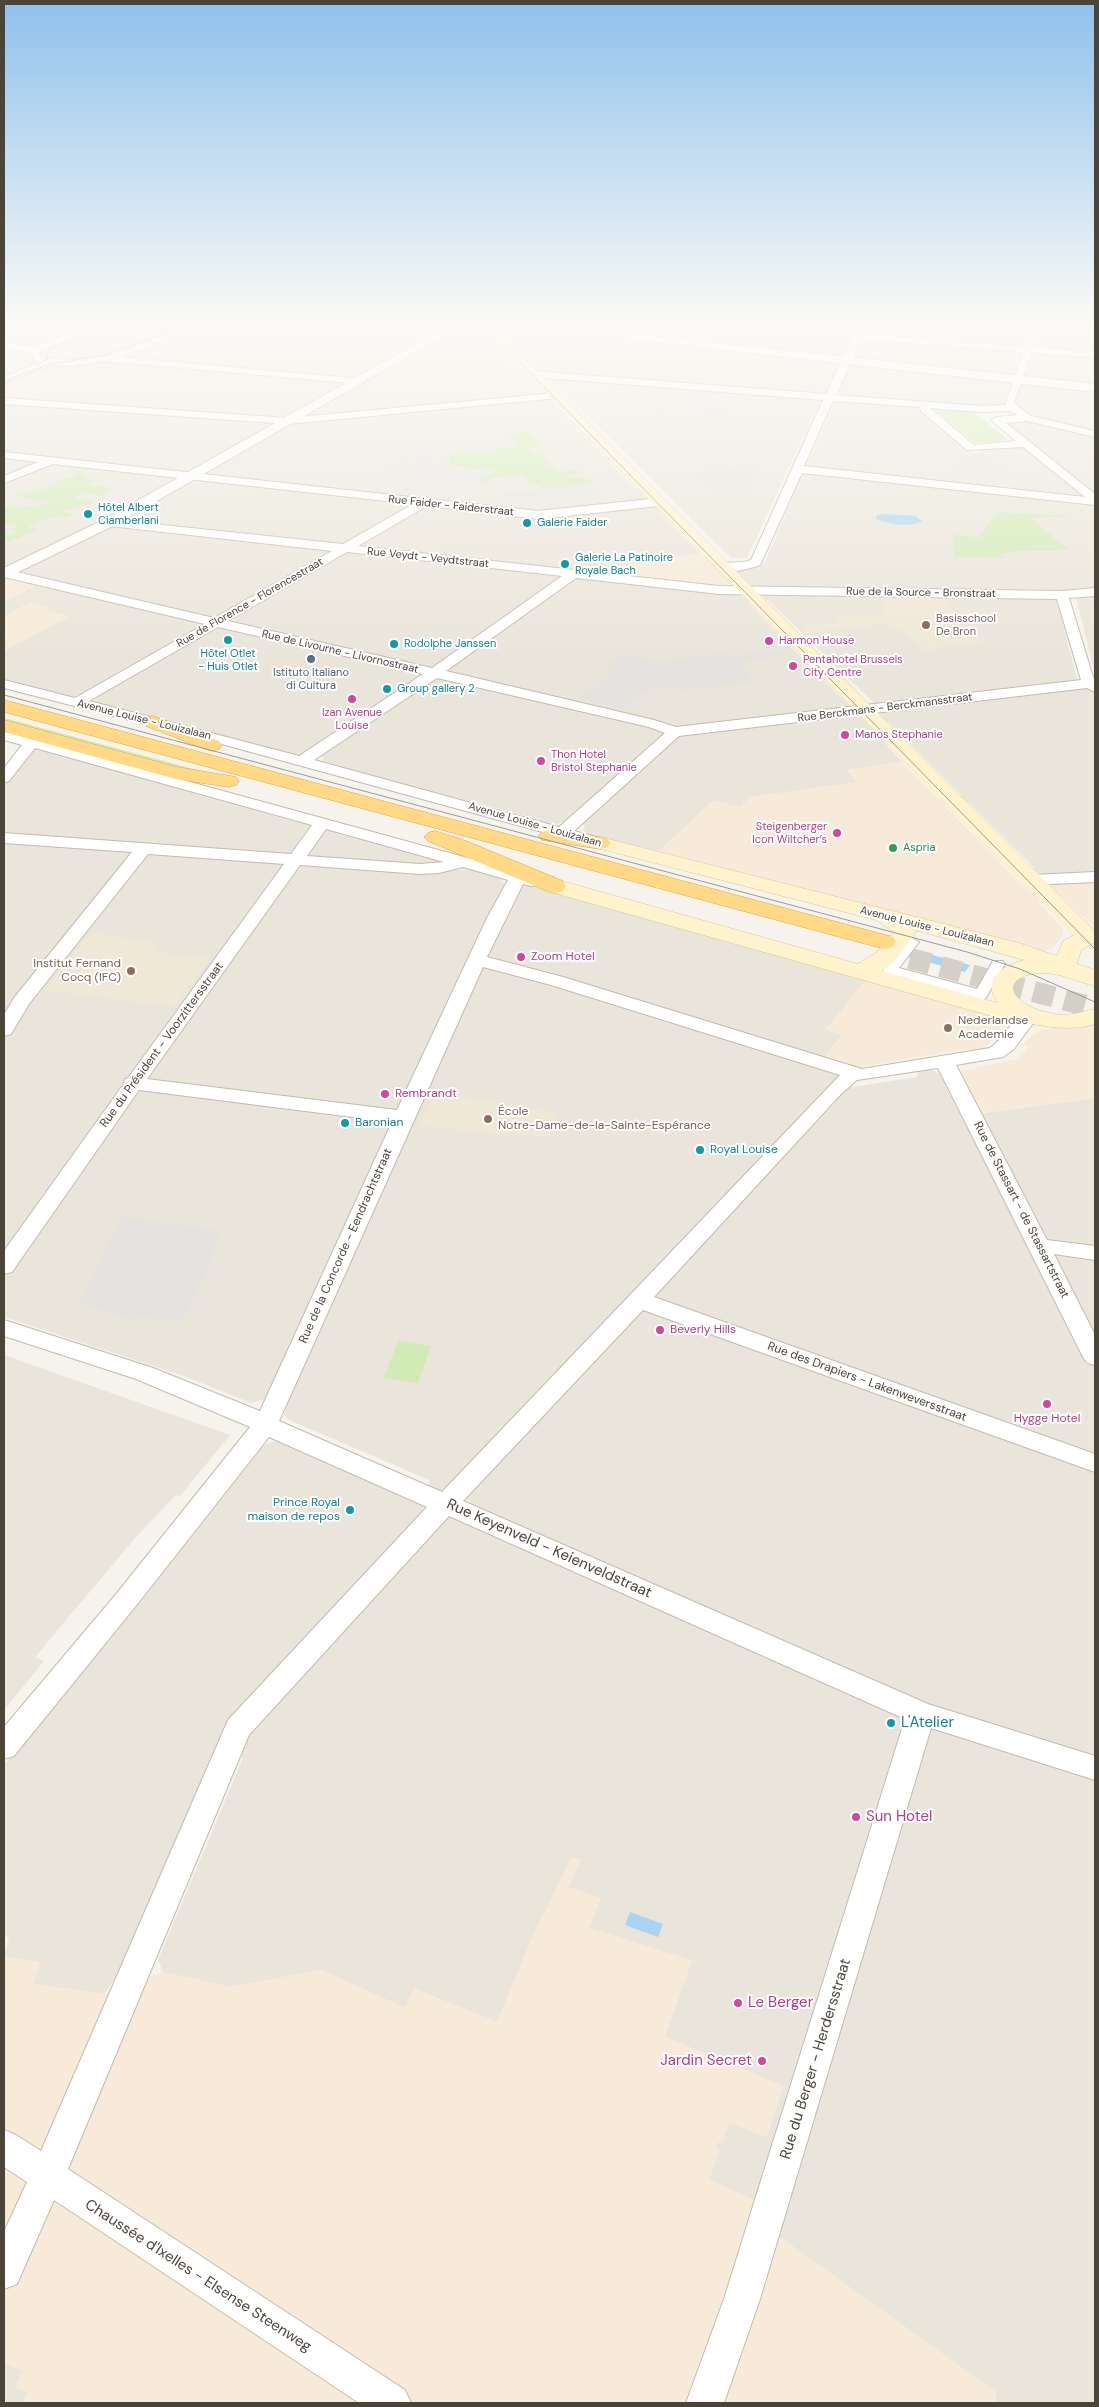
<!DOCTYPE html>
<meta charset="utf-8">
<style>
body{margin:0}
#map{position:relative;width:1099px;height:2407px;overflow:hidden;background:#f6f3ec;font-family:"DM Sans",sans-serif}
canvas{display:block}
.frame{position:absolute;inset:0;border:5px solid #4b4439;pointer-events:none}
</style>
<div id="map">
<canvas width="1099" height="2407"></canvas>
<div class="frame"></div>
</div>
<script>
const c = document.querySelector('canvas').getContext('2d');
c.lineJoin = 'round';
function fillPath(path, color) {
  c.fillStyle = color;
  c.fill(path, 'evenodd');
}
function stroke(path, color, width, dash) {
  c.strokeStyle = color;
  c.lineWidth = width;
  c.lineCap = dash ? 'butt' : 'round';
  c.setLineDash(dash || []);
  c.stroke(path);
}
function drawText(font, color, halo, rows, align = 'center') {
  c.font = font + ' "DM Sans",sans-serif';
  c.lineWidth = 4;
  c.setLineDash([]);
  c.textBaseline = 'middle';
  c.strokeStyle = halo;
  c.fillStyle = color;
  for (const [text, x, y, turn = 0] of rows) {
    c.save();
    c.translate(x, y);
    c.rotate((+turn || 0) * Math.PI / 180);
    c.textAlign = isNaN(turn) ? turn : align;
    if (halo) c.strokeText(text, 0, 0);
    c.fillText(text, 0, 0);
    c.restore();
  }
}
const residential = new Path2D(`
 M4,323H448L449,324L445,328L457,329L467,324H479L498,342L494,343L546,394L537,400L548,399L555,402L552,403L605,457H608L611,460L609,461L625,478L660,510L658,511L700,554L664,558L640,557L626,577L733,593L747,599L750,602L748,603L840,697H842L850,705L848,708L852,715L862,717L902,762L847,770L858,782L751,797L740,807L713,801L659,851L587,834L583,831L585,825L567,820L555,825L539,822L540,820L475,802L323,765L321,762L324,758L307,753L295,757L95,703L94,701L96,698L81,694L72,697L64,696L65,695L4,679V651L69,616L46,610L30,603L7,615L4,614V602L49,579L25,573L23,570L4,567Z
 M522,323H715L692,340Z
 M726,323H858L843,357L704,342Z
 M868,323H1031L1023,344L1026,345L1025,347L863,334Z
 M1046,323H1095V353L1034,347L1038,345Z
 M500,324H513L840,363L826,393L819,394L537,371L495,325Z
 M861,339L1024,352L1018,354L1011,375L853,358Z
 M1033,352L1095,356V386L1028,378L1025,374Z
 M850,364L1010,382L1003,402L1006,403L1004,407H986L838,396L837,395Z
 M549,378L821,399L747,558H731Z
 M1021,383L1095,391V431L1028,415L1014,405Z
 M836,400L914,406L971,453H980L978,449L1021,446L1087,498L806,466Z
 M1030,419L1095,436V494L1004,423Z
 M803,473L1094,504L1095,589L1053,592L751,587L734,570L765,562Z
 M761,594L1057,599L1077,680L874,703L768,600L765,601Z
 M1095,596V674L1076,597Z
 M1085,688L1095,691V874L1047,876L1035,872L1032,869L1035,868L969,802H966L960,796L962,795L888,721H885L880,715L885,710Z
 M37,749L296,822L299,820L311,826L312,831L307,830L292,851L296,852L288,854L4,835V785L30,751Z
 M330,829L337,831L335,833L446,862L421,864L306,857L325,830Z
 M4,843L130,851L132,855L147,854L297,865L439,871L474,869L499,877L503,883L520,886L528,884L535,885L534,887L866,980L826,1030L842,1035L824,1058L839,1076L448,1490L443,1491L429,1487V1480L289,1420L284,1415L288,1404L265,1399L251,1403L184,1376L4,1317Z
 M918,1070H931L941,1074L948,1081L944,1083L961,1116L1095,1098V2403H995L996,2392L778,2236L709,2180L719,2150L715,2148L717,2142L722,2143L729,2122L767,2137L783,2086L665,2037L691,1961L589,1928L568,1887L580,1860L571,1857L545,1914L543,1913L497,2022L415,1989L405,2008L321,1970L230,1987L163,1972L158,1960L243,1758L237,1749L263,1707L277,1705L424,1545L420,1540L445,1518L462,1514L471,1503L466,1498L467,1492L472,1486L837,1101L835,1099L846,1088L917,1077Z
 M4,1355L230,1435L180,1496L176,1495L135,1538L35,1657L44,1661L4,1710Z
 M275,1441L419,1503L423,1506L425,1513L246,1707L130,1956L104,1994L33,1984L40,1962L4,1957L9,1937L4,1936V1765L260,1447Z
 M4,2364L23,2370L28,2393L22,2403H4Z`);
const commercial = new Path2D(`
 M4,362L56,373L58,378L41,383L16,399L4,404Z
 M700,554L704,558H707L734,585L733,588L626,577L639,557L664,558Z
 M12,579H13L37,585L4,602V580Z
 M30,603L51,608L47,610L70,616L4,651V614L7,615Z
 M902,762L938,799H941L947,805L945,806L1030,893H1033L1040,900L1038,902L1063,928V935L1052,949L1040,951L659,851L713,801L740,807L750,797L857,782L846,770Z
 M1095,882V927L1051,887L1055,884Z
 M866,980L991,1015L999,1020L1000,1028L987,1046L971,1051L968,1048L861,1067L824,1058L842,1035L825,1030Z
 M1095,1024V1098L978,1113L959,1073L961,1071L1018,1059L1029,1047L1024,1044L1028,1038L1040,1030Z
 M571,1857L580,1860L568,1887L601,1898L589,1928L692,1960L665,2037L783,2086L767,2137L729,2122L722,2143L717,2142L715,2148L719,2150L709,2180L755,2200L778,2236L996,2392L995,2403H22L28,2393L15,2387L22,2370L4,2364V1957L40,1962L33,1984L104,1994L163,1972L230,1987L321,1970L405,2008L414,1989L497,2022L543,1913H545Z`);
const industrial = new Path2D(`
 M982,453L1004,466L1000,475L958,470L960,460L947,456Z
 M738,465L759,466L743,497L729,499L723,493L716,494L702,481L692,482L684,474L741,468Z
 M588,485L597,495L510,503L503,493Z`);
const education = new Path2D(`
 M1077,410L1095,412V430L1066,422Z
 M881,598H947L950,605H954L955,608H951L956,621L983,642L924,650L906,633L888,623L807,633L801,627L837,623L835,619L838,618L866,615L871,618L886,616Z
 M90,932L158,944L155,952L210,959L175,1007L46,990Z
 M434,1092L484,1100L556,1112L548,1137L497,1132L496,1135L419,1125Z`);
const green = new Path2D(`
 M934,409L973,412L1009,440L975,443Z
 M529,432L542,446L530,450L533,452H540L552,463L543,464L547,468H553L557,472L575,470L579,474L571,475L572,477L588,478L596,483L543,489L539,485L532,486L522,475L488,479L485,482L473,481L488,477L495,469L478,470L451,464L449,456L457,453L518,447L508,434Z
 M89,469L81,475L88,477L85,480H95L88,485L114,488L100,496L82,492L73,498L95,502C84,508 75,506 63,512L75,515C65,520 63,515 55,517C46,518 37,523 28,527L38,530L8,542L4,541V535L9,536L17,532L11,530L19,526L4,522V508L14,504L36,508L46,503C40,501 36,504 29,503L34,500L18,496C33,490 45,491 61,483L54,482C62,478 68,479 76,475L73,474Z
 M998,512L1074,516L1031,518L1055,538H1052L1053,540H1057L1068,550L1020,551L1000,554L1003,558L954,557L953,535L978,537Z
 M4,718H5L201,771L198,773L8,723Z
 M398,1341L431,1346L418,1383L384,1378Z`);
const parking = new Path2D(`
 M709,390L725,391L712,406H724L731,413L706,415L698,409L653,413L650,410L696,405Z
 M480,436L490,438L421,443L397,471L469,477L482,475L478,470L495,469L489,476L483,479L473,481L384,474L412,443Z
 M501,439L508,441L438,450L431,453L434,459L432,461L418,462L412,460L425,446Z
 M516,444L518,447L451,455L449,458L450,462H441L437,454Z
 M410,463H435L473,473L467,475L406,470L405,469Z
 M777,651L782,656L737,662L754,682L680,691L659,686L649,688L623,710L579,699L610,675L608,674L613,669L605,667L621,654L655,662L728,653L731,657Z
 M123,1217L220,1231L209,1266L182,1322L141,1317L134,1320L80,1303L112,1235Z`);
const water = new Path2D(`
 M885,514L915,516L922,521C912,528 887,524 876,519V516Z
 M913,950L970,965L965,972L908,957Z
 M630,1912L663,1924L658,1937L625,1925Z`);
const trunkTunnel = new Path2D(`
 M879,950L1095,1008`);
const pedestrian = new Path2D(`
 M912,938L919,942L899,968L977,989L993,961H1003L1005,964L986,998L979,1002L974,1001L972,997L885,973L883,970L885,967L907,939Z`);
const minor = new Path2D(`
 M161,323H384L379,326L188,328L153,345L120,357L363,379V383L359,384L104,361L74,366L52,365L4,383V377L40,362L35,361L30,352L4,348V342L33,347L80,330H86V334L39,351L42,357C89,366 134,348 176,328L4,330V324Z
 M714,323H724L696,345H690V341Z
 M859,323H868L863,334L1025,347L1034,323H1042L1034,347L1095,352V358L1032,353L1014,403L1031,416L1095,431V437L1027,421L1006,423L1095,494V505L802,473L760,565C749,569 726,576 717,566L719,563L744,562L751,560L823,400L533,377L528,374L533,371L826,394ZM861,339L1023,352L1005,405L981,406L836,395ZM833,401L920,407L921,411L967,450L1023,447L1085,497L804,466ZM930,408L981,412L1011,411L1017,415L996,417L991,420L1016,441L974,445Z
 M555,393L560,396L559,398L288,424L4,404V398L288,418Z
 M4,452L538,511L659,498L665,502L659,506L538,519L427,506L358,546L719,586L1062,591L1095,588V596L1069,598L1093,677L1095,679V692L1087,688L679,736L574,831L603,839L605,842L603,845L597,847L207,740L4,688V680L75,698L205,624L4,577V569L214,618L332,551L110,526L106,525L104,522L106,519L343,544L413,504L53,464L4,483V476L38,462L4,458ZM347,552L562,576L432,668L228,621ZM576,578L719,594L1057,599L1081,680L676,727L654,720L446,671ZM218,627L423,674L299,756L89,701ZM437,678L649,727L665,733L559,827L314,760Z
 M4,731L537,877L539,881L537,885L531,886L523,884L487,957L563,977L862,1069L990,1048C1002,1040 1016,1015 1025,1011C1029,1009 1033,1010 1037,1011L1039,1015L1014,1049L1003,1057L956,1065L1047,1240L1095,1246V1260L1054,1254L1095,1335V1365L1087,1363L1083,1357L938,1068L857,1080L841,1094L654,1297L1095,1454V1472L643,1310L463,1501L928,1704L1095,1756V1780L931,1728L760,2299L724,2403H686L724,2299L905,1719L449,1516L249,1735L68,2169L405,2390L411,2403H359L54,2200L17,2284L4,2289V2232L27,2182L4,2167V2130L16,2135L41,2151L228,1720L427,1507L269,1437L135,1607L14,1756L4,1759V1727L117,1593L250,1427L136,1379L4,1336V1320L153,1368L260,1411L392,1122L139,1090L12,1272L4,1274V1251L123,1085L125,1079L128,1078L284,864L148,854L29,1004L11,1034L4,1036V1015L14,998L132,852L4,843V833L291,854L312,825L35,748L9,781L4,783V768L22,745L4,740ZM326,829L444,862L420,864L307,856ZM300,865L420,874L439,873L463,867L508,880L487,918L397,1110L147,1079ZM483,967L551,985L840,1075L442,1492L279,1421Z
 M1095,872V882L1032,885L1026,884L1024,880L1026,876L1032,875Z`);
const tertiary = new Path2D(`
 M452,323H466L115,525L4,579V568L105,519Z
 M504,323H537L1095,384V392L510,326Z`);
const secondary = new Path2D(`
 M477,323H489L1095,931V942L1081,950L1077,964L1095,970V986C1077,982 1062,973 1043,973C1030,972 1002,980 1018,998C1028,1009 1047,1013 1061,1015C1074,1015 1083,1011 1095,1009V1024C1061,1034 1029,1022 995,1017L547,891L544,886L547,881L555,879L858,964L877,952L894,932L876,920L593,847L589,843L593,839L600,837L1019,943L1057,956L1063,941L1074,935ZM915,930L1024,960C1002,966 981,979 998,1003L882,971L894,962L916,932Z`);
const trunk = new Path2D(`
 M4,700L893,937L896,942L893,947L885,949L877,947L4,712Z
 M153,716L219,741L222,745L219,749L212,751L205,749L146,726L143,722L146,718Z
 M4,720L177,767L236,777L239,781L236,785L229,787L176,779L4,732Z
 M549,830L600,837L607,839L611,843L607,847L600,849L542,840L538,836L542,832Z
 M435,831L466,841L563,881L566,886L563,891L555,893L547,891L428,841L424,837L428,833Z`);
const tram = new Path2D(`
 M481,323L1095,949
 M36,366L47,359L48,351L52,347L83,334L130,326L179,324
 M4,381L50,364L106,355L185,327L426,323
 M4,695L967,952L1020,969L1095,1002`);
const markers = [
 [88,514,5,"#0f9aa8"],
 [527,523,5,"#0f9aa8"],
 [565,564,5,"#0f9aa8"],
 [926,625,5,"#8d6e63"],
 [228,640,5,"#0f9aa8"],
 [769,641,5,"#d1479c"],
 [394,644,5,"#0f9aa8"],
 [311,659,5,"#5c6f8a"],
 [793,666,5,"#d1479c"],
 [387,689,5,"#0f9aa8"],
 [352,699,5,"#d1479c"],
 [845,735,5,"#d1479c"],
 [541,761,5,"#d1479c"],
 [837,833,5,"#d1479c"],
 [893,848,5,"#2e9e5b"],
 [521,957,5,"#d1479c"],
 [131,971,5,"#8d6e63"],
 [948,1028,5,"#8d6e63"],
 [385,1094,5,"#d1479c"],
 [488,1119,5,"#8d6e63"],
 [345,1123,5,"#0f9aa8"],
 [700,1150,5,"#0f9aa8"],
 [660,1330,5,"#d1479c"],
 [1047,1404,5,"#d1479c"],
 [350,1510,5,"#0f9aa8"],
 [891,1723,5,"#0f9aa8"],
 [856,1817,5,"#d1479c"],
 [738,2003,5,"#d1479c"],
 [762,2061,5,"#d1479c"]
];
const farStreetnames = [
 ["Rue Faider - Faiderstraat",451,506,6],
 ["Rue Veydt - Veydtstraat",428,558,6],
 ["Rue de la Source - Bronstraat",921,593,1],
 ["Rue de Florence - Florencestraat",250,603,-30],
 ["Rue de Livourne - Livornostraat",340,652,13],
 ["Rue Berckmans - Berckmansstraat",885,708,-7],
 ["Avenue Louise - Louizalaan",144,720,14],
 ["Avenue Louise - Louizalaan",535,825,16],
 ["Avenue Louise - Louizalaan",927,927,14]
];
const farCulturenames = [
 ["Hôtel Albert",98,508],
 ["Ciamberlani",98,521],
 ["Galerie Faider",537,523],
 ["Galerie La Patinoire",575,558],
 ["Royale Bach",575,571],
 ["Rodolphe Janssen",404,644],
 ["Hôtel Otlet",228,654,"center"],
 ["- Huis Otlet",228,667,"center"],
 ["Group gallery 2",397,689]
];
const farEducationnames = [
 ["Basisschool",936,619],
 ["De Bron",936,632]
];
const farHotelnames = [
 ["Harmon House",779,641],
 ["Pentahotel Brussels",803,660],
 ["City Centre",803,673],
 ["Izan Avenue",352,713,"center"],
 ["Louise",352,726,"center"],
 ["Manos Stephanie",855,735],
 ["Thon Hotel",551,755],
 ["Bristol Stephanie",551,768],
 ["Steigenberger",827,827,"right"],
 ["Icon Wiltcher’s",827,840,"right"]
];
const farServicenames = [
 ["Istituto Italiano",311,673],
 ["di Cultura",311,686]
];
const farLeisurenames = [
 ["Aspria",903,848]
];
const hotelNames = [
 ["Zoom Hotel",531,957],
 ["Rembrandt",395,1094],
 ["Beverly Hills",670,1330],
 ["Hygge Hotel",1047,1419,"center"]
];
const educationNames = [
 ["Institut Fernand",121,964,"right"],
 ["Cocq (IFC)",121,978,"right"],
 ["Nederlandse",958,1021],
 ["Academie",958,1035],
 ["École",498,1112],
 ["Notre-Dame-de-la-Sainte-Espérance",498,1126]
];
const streetNames = [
 ["Rue du Président - Voorzittersstraat",162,1045,-54],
 ["Rue de Stassart - de Stassartstraat",1021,1210,63],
 ["Rue de la Concorde - Eendrachtstraat",346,1246,-66],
 ["Rue des Drapiers - Lakenweversstraat",867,1382,20]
];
const cultureNames = [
 ["Baronian",355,1123],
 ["Royal Louise",710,1150],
 ["Prince Royal",340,1503,"right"],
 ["maison de repos",340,1517,"right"]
];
const nearStreetnames = [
 ["Rue Keyenveld - Keienveldstraat",549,1549,24],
 ["Rue du Berger - Herdersstraat",816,2059,-73],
 ["Chaussée d'Ixelles - Elsense Steenweg",198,2276,33]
];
const nearCulturenames = [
 ["L'Atelier",901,1723]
];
const nearHotelnames = [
 ["Sun Hotel",866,1817],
 ["Le Berger",748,2003],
 ["Jardin Secret",752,2061,"right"]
];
fillPath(residential, '#eae5da');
fillPath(commercial, '#f7ead8');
fillPath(industrial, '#e6e2dd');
fillPath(education, '#efe8d6');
fillPath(green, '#d2eab5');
fillPath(parking, '#e5e3e0');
fillPath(water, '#a9d4f2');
stroke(trunkTunnel, '#d4d0c8', 21, [21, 11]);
stroke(pedestrian, '#c2bbae', 2);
stroke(minor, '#c2bbae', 2);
stroke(tertiary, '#c2bbae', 2);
stroke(secondary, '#d6c79b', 1);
stroke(trunk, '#e0a43c', 1);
fillPath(pedestrian, '#fff');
fillPath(minor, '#fff');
fillPath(tertiary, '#fff');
fillPath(secondary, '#fff3cd');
fillPath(trunk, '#ffd985');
stroke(tram, '#9a9a9a', 1);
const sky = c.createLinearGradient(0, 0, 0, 660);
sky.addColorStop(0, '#8fc1ec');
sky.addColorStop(0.49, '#fbfaf6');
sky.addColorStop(1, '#fbfaf600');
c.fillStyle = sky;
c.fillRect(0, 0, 1099, 660);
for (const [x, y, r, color] of markers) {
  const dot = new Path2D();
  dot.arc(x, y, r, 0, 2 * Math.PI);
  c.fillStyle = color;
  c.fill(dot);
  stroke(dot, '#fff', 2);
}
drawText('11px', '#4b4439', '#fff', farStreetnames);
drawText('11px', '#0d838f', '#fff', farCulturenames, 'left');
drawText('11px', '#785e54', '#fff', farEducationnames, 'left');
drawText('11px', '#b23c85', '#fff', farHotelnames, 'left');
drawText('11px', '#4e5e75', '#fff', farServicenames);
drawText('11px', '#27864d', '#fff', farLeisurenames, 'left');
drawText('12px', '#b23c85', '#fff', hotelNames, 'left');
drawText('12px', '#785e54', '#fff', educationNames, 'left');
drawText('12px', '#4b4439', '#fff', streetNames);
drawText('12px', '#0d838f', '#fff', cultureNames, 'left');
drawText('15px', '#4b4439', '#fff', nearStreetnames);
drawText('15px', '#0d838f', '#fff', nearCulturenames, 'left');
drawText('15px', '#b23c85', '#fff', nearHotelnames, 'left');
</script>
